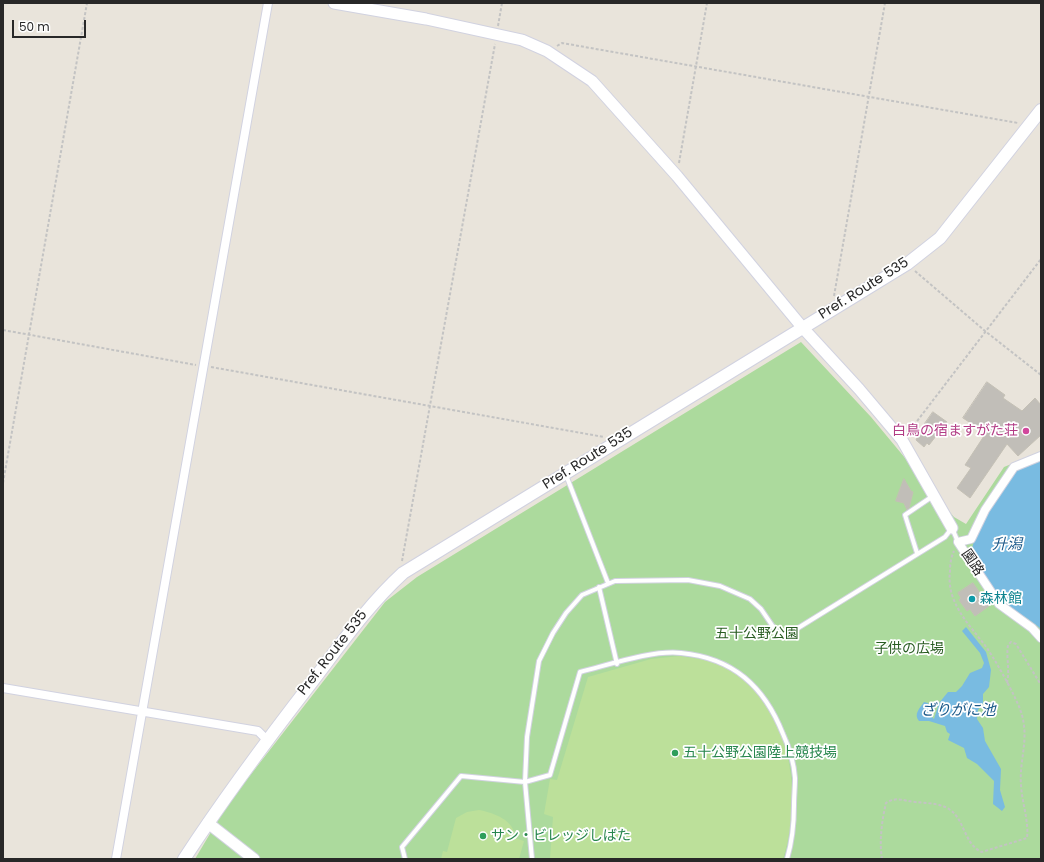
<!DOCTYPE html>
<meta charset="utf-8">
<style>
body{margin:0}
#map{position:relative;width:1044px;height:862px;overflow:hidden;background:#e9e4db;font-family:Poppins,sans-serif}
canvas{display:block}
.frame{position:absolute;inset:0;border:4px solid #282828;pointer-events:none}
.scale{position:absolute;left:12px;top:20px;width:74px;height:18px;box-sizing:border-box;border:2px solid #282828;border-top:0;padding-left:5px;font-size:12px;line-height:14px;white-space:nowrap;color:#282828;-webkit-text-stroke:3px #fff;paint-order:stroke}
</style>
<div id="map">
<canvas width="1044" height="862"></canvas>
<div class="frame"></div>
<div class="scale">50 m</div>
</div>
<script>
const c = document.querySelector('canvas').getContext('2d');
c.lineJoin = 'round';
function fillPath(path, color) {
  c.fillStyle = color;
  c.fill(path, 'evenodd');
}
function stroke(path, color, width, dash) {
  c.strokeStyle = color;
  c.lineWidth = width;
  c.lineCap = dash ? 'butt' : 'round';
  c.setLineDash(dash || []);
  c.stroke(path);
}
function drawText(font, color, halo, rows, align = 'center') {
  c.font = font + ' Poppins,"Noto Sans JP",sans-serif';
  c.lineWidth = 3.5;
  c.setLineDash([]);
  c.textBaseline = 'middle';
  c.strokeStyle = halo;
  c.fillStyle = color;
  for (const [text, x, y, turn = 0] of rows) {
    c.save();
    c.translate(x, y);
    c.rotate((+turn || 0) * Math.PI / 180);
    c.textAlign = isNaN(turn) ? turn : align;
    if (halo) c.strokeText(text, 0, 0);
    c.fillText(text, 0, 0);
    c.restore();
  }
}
const green = new Path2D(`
 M801,342L871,417L954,517L966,524L1004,467L1041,452V859H195L227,805L385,602L417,577Z`);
const pitch = new Path2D(`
 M680,656C689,658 701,658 710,661C788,688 806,789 783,859H550L553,817L544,814L550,779L557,780L588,677L651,659Z
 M479,810C494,813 515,820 515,838L524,841L519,859H441L443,851L447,852L456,818L467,812Z`);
const water = new Path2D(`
 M1041,458V629C1030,619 1017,613 1006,603C991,591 981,569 971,552L981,516L1014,470Z
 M966,627L986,652L991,670L989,687L983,694V703L978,710L977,719L983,728L985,741L1001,769L1000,790L1005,807L1002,811L993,804L994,781L977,764L967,758L964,748L948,740L950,734L947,732L945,726L929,721H919C913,714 920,708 924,702L928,703L932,710L931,716L934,719L939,703L948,692H956L962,686L970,673L982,668L984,663L980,653L962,631Z`);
const building = new Path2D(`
 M987,382L1005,395L1003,398L1022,411L1035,398L1041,405V435L1018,456L1007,444L970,498L957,488L971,468L965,465L986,433L963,418Z
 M933,412L947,422L929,445L927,443L924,447L916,440L918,436L917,435Z
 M904,479L911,491L913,492L909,508L907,510L904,503L896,501Z
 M973,583L989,606L975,616L970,609L967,611L959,600L961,598L958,593Z`);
const path = new Path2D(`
 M498,26L502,3
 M557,46L562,43L1018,123
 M679,163L707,3
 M915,271L985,331L1041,375
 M834,296L885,3
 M3,330L196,365
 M211,367L604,437
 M908,433L1041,259
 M3,483L87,3
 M402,561L495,44
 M1007,683C1010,670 1006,658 1008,645L1011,642L1016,644L1041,685
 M882,859C879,841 882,820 886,803C897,796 903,801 915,802C926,803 939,803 949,809C965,819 964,845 982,852L1027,838C1029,821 1022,803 1021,785C1019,761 1029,741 1022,715C1017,698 997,663 987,648C969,624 946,603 950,571C950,564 951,557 954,551`);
const service = new Path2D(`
 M566,475L608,583
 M917,553L905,515L933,496
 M599,587L617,664
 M405,859L402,847L461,776L525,782L550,775L580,672C609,665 651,650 681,653C733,658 764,686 783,734C789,747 794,764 795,778C795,787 794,796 794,805C794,823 792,842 787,859
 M532,859L525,782L527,737L539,661L553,633L566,613L582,595L615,581L688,580L720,586L750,599L761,609L778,634L783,636L790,633L945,537L952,528L958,542`);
const minor = new Path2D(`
 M1041,456L1014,467L985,510L971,539L958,542L999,604L1032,628L1041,638
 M3,688L258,731L267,740
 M116,859L268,3`);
const tertiary = new Path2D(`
 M334,3L426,19L522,40L547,51L592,81L677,176L802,327L859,389L902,440L952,528
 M208,823L254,859`);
const secondary = new Path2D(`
 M184,859C224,798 267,740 312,682C341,644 368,605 403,573L907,264L940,238L1041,110`);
const markers = [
 [1026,431,4,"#d1479c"],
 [972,599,4,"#0f9aa8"],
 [675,753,4,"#2e9e5b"],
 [483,836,4,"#2e9e5b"]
];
const streetNames = [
 ["Pref. Route 535",864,289,-32],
 ["Pref. Route 535",588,459,-32],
 ["園路",972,563,56],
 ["Pref. Route 535",333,653,-52]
];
const hotelNames = [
 ["白鳥の宿ますがた荘",1018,431]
];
const cultureNames = [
 ["森林館",980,599]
];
const parkNames = [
 ["五十公野公園",757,634],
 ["子供の広場",909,649]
];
const leisureNames = [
 ["五十公野公園陸上競技場",683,753],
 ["サン・ビレッジしばた",491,836]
];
const waterNames = [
 ["升潟",1007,545],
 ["ざりがに池",958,711]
];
fillPath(green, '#acda9d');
fillPath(pitch, '#bce09a');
fillPath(water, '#79bbe1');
fillPath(building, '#c1beb8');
stroke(building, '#c4c0b5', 1);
stroke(service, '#d1d2e0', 6);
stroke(minor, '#d1d2e0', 10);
stroke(tertiary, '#d1d2e0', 13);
stroke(secondary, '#d1d2e0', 14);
stroke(path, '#c3c3c3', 2, [3, 2]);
stroke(service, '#fff', 4);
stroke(minor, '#fff', 8);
stroke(tertiary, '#fff', 11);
stroke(secondary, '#fff', 12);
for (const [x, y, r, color] of markers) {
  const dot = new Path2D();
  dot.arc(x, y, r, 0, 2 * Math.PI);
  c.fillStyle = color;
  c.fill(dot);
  stroke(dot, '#fff', 1.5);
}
drawText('14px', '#282828', '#fff', streetNames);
drawText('14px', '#b23c85', '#fff', hotelNames, 'right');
drawText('14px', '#0d838f', '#fff', cultureNames, 'left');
drawText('14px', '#285c21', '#fff', parkNames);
drawText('14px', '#27864d', '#fff', leisureNames, 'left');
drawText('italic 15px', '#1b5989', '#fff', waterNames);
</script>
